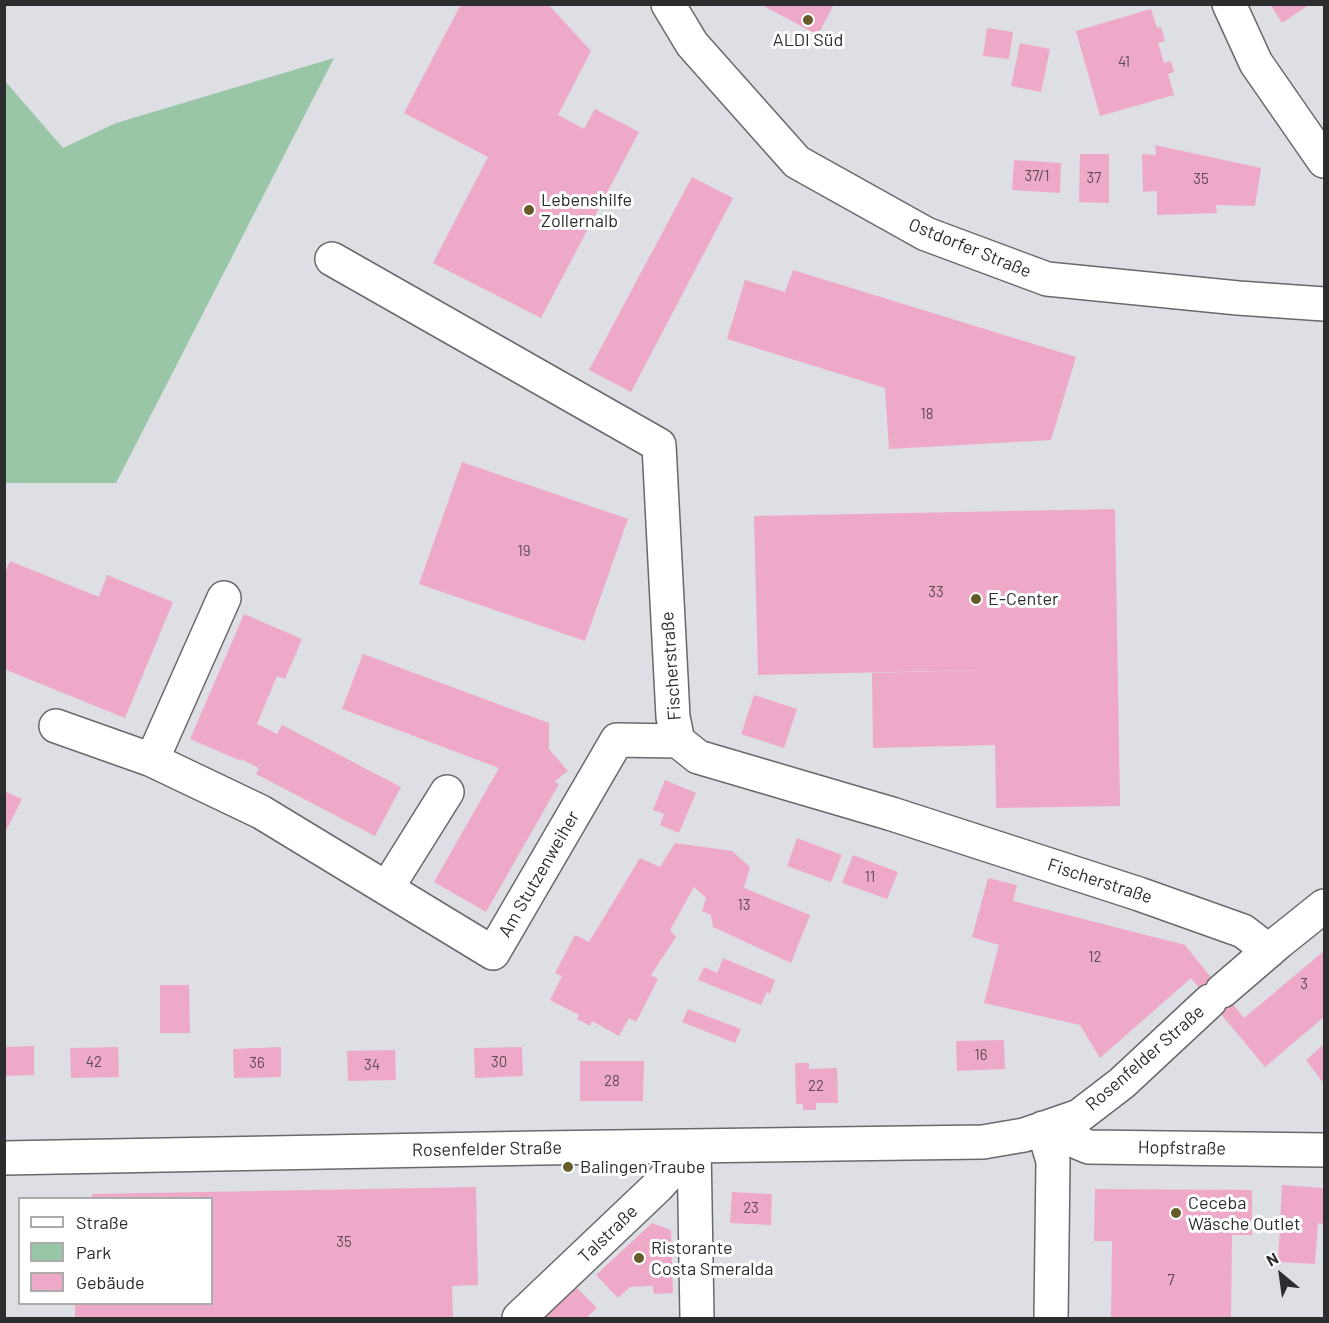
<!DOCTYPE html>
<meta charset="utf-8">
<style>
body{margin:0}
#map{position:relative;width:1329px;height:1323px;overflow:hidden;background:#dedfe4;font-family:Barlow,sans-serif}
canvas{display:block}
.frame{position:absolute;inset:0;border:6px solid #2c2d2f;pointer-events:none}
.legend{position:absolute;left:18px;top:1197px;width:195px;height:108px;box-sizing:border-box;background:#fff;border:2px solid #ababac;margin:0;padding:8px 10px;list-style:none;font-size:18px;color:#2c2d2f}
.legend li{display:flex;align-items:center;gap:12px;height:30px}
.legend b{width:30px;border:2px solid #ababac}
.north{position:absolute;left:1251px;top:1245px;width:60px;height:60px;-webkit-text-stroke:4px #fff;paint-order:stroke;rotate:331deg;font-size:16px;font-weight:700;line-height:24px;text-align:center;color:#2c2d2f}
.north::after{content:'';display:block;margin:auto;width:21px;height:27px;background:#2c2d2f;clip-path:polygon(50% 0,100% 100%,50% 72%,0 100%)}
</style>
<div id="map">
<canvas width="1329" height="1323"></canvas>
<div class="frame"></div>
<ul class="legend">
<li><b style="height:8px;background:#fff"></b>Straße</li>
<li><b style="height:16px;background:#9ac6a8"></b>Park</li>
<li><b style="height:16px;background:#efa9c8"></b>Gebäude</li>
</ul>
<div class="north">N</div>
</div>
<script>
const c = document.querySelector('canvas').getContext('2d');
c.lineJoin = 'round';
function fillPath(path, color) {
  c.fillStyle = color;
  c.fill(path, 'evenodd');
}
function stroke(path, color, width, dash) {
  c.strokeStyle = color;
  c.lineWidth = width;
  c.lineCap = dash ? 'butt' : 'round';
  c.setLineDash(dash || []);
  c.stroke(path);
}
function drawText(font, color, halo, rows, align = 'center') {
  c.font = font + ' Barlow,sans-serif';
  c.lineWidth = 6;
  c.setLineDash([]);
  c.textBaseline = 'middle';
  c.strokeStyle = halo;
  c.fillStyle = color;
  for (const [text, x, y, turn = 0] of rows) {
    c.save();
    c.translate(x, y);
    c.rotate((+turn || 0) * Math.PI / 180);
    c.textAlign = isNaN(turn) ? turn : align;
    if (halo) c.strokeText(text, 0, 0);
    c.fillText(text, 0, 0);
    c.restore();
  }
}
const green = new Path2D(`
 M334,58L116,483H5V81L63,148L116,123Z`);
const building = new Path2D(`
 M461,4H548L591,51L558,115L584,129L595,109L639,132L541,318L433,263L488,157L404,113Z
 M760,4H834L818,35Z
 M1270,4H1310L1282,23Z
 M1151,9L1157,28L1161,27L1165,41L1158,43L1164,63L1171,61L1174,72L1168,74L1174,95L1100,116L1076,31Z
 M987,28L1013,32L1009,59L983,56Z
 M1020,43L1050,49L1041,92L1011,86Z
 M1155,145L1261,168L1255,206L1216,205L1217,213L1157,215V191L1143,192L1142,154L1156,155Z
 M1080,154H1109V203L1079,202Z
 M1014,160L1061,163L1060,193L1012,190Z
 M692,177L733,198L631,392L589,370Z
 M793,270L1076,357L1051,440L889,449L885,388L727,339L745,280L785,292Z
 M462,462L628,519L585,641L419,584Z
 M1115,509L1120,806L996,808L995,745L873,748L872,673L982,670L758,675L754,516Z
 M10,561L99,597L107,575L173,602L125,718L4,669V574Z
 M244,614L302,639L285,679L277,676L257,724L277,734L282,725L401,787L375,836L256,774L259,768L241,759V761L190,739Z
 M363,654L549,723V749L568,771L554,782L559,784L486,912L434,882L499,768L342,709Z
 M754,695L797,709L784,748L741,734Z
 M665,780L696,793L679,833L660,825L664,814L653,810Z
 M4,791L22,799L4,835Z
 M797,838L842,855L831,882L787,866Z
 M675,843L732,851L750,867L744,888L810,915L791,963L713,927L711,915L702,911L706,898L694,887L670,930L676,937L651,975L658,979L636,1022L629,1018L619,1036L592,1021L590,1026L577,1019L579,1015L550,1000L562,976L555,973L575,935L589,942L640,858L660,867Z
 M853,855L898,872L887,899L842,883Z
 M988,878L1017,885L1013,901L1185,945L1244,1018L1324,951V1017L1265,1067L1191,978L1100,1058L1080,1025L984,1003L999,945L972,937Z
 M723,958L775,980L770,994L767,992L761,1005L698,980L704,967L717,973Z
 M160,985H189L190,1033H160Z
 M688,1009L741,1029L735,1043L682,1022Z
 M1004,1040L1005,1069L957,1071L956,1041Z
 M1324,1044V1084L1306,1060Z
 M34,1046V1075L4,1076V1047Z
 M118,1047L119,1077L71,1078L70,1048Z
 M281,1047V1077L234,1078L233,1049Z
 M522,1047L523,1076L475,1078L474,1048Z
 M395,1050L396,1080L348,1081L347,1051Z
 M580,1061H644L643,1101H580Z
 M795,1063H809V1069L837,1068L838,1103H816V1110H803V1104H796Z
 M1282,1185L1324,1188V1224L1318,1223L1315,1264L1278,1262Z
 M476,1187L478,1285L452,1286L453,1318H75V1304H212V1198H92V1194Z
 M1095,1189L1252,1190V1235H1232L1231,1318H1111L1112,1241H1094Z
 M732,1192L772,1194L771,1225L730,1223Z
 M652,1223L671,1230L673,1293L654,1294L653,1286L630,1287L618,1298L596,1275Z
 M575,1286L597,1308L586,1318H549L546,1315Z`);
const street = new Path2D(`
 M332,259L659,445L673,717L678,741L698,757L892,814L1139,894L1243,931L1269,951
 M56,726L152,760L261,812L493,953L617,740L678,741
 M152,760L224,598
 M387,888L447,792
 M1222,991L1279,942L1324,906
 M1043,1128L1089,1147L1324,1150
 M1043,1128L1053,1161L1051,1318
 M694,1146L697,1318
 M4,1158L539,1148L983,1142L1024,1135L1079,1116L1122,1083L1210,1001
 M519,1318L658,1186L694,1146`);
const secondary = new Path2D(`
 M668,4L692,44L797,162L926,234L1047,279L1238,298L1324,304
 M1229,4L1256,63L1324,161`);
const markers = [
 [808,20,6,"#655c29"],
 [529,210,6,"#655c29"],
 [976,599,6,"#655c29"],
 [568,1167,6,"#655c29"],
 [1176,1213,6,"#655c29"],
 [639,1258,6,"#655c29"]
];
const numberNames = [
 ["41",1124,62],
 ["37/1",1037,176],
 ["37",1094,178],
 ["35",1201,179],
 ["18",927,414],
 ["19",524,551],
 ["33",936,592],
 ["11",870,877],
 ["13",744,905],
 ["12",1095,957],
 ["3",1304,984],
 ["16",981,1055],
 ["42",94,1062],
 ["30",499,1062],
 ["36",257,1063],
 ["34",372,1065],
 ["28",612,1081],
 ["22",816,1086],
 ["23",751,1208],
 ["35",344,1242],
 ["7",1171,1280]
];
const poiNames = [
 ["ALDI Süd",808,40,"center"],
 ["Lebenshilfe",541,200],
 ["Zollernalb",541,221],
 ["E-Center",988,599],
 ["Balingen Traube",580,1167],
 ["Ceceba",1188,1203],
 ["Wäsche Outlet",1188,1224],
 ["Ristorante",651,1248],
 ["Costa Smeralda",651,1269]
];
const streetNames = [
 ["Ostdorfer Straße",970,248,22],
 ["Fischerstraße",671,666,-94],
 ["Am Stutzenweiher",539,874,-60],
 ["Fischerstraße",1100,881,18],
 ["Rosenfelder Straße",1145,1058,-41],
 ["Hopfstraße",1182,1148,1],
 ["Rosenfelder Straße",487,1149,-1],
 ["Talstraße",608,1234,-44]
];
fillPath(green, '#9ac6a8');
fillPath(building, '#efa9c8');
stroke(street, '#68696d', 36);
stroke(secondary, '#68696d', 36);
stroke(street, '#fff', 33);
stroke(secondary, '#fff', 33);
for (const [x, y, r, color] of markers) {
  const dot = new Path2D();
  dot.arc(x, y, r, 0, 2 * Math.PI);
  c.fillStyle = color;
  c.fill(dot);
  stroke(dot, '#fff', 2);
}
drawText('15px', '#5d4c55', null, numberNames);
drawText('18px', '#2c2d2f', '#fff', poiNames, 'left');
drawText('18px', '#2c2d2f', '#fff', streetNames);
</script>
